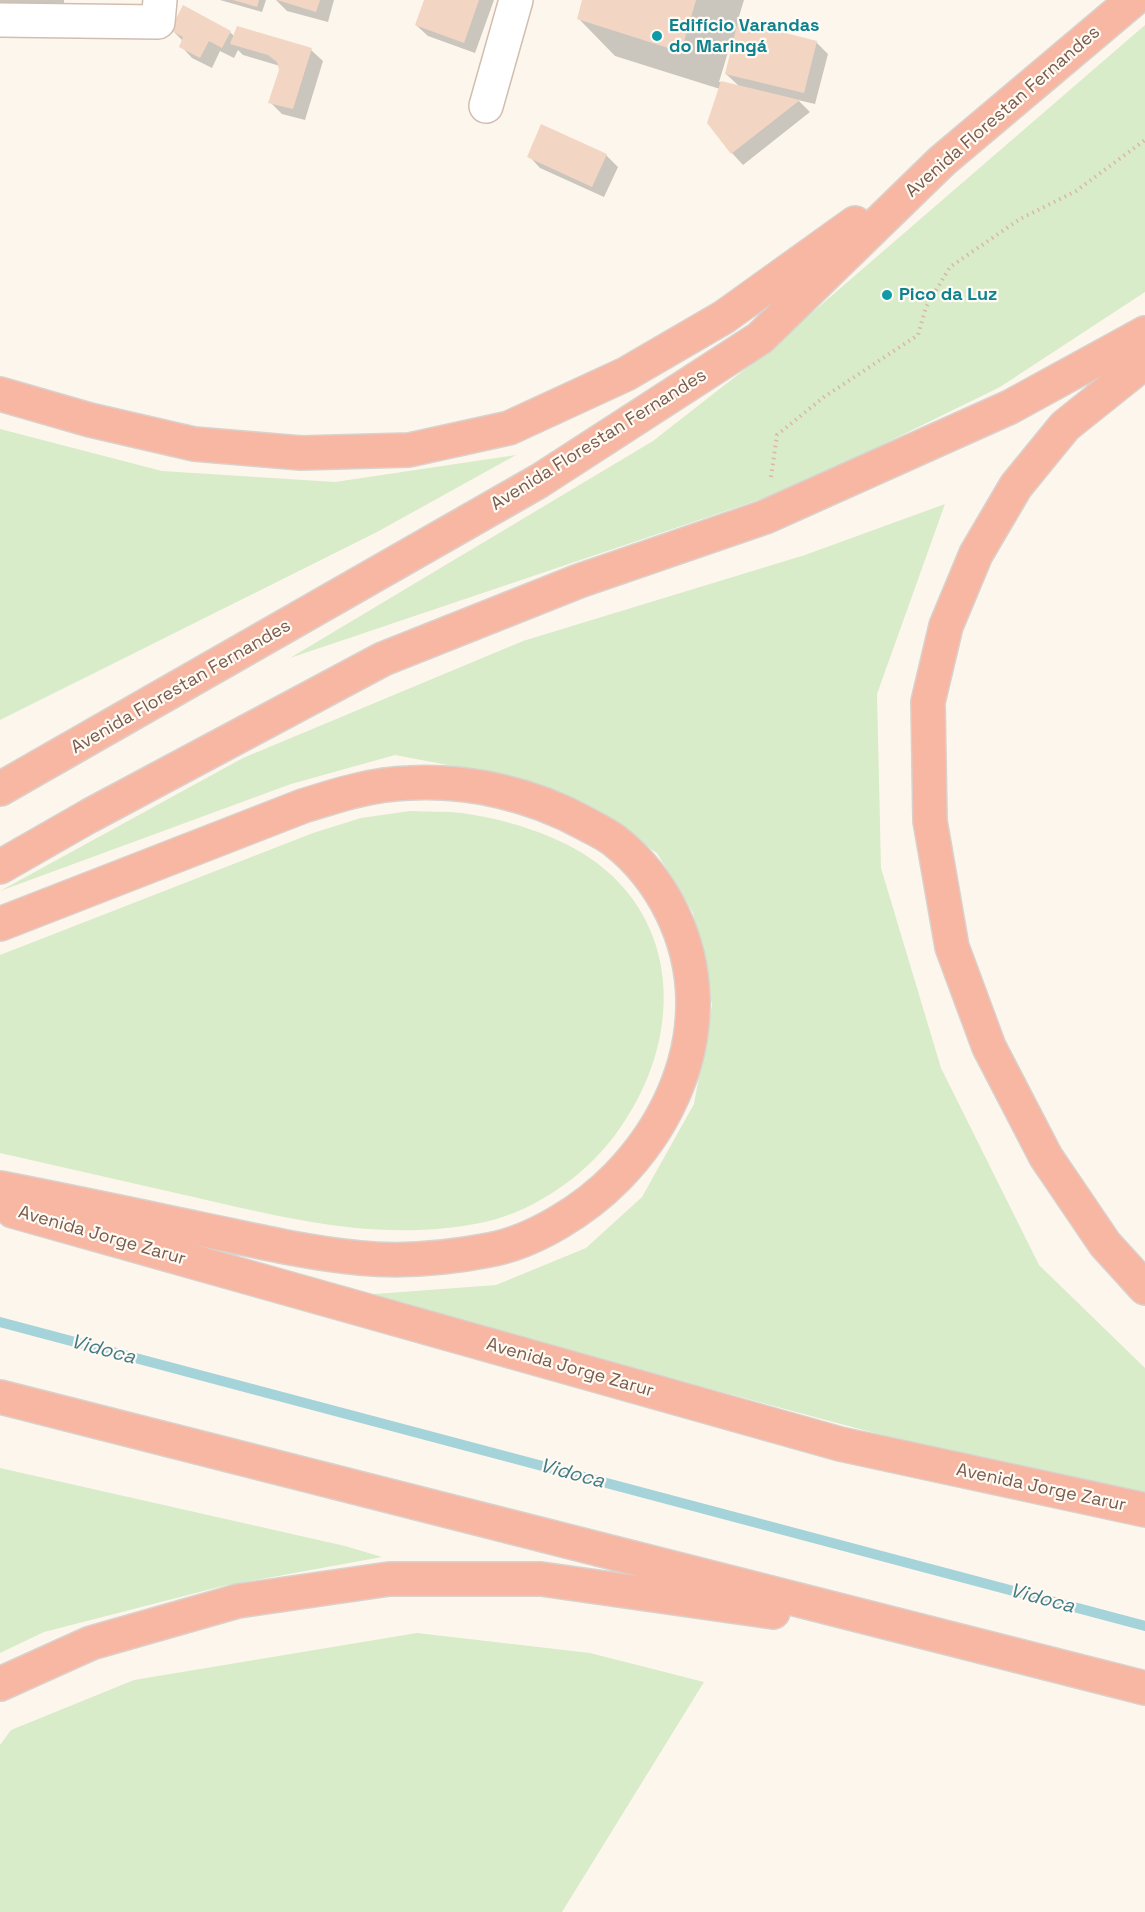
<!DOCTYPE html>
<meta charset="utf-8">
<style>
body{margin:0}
canvas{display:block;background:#fdf6ec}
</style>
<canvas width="1145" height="1912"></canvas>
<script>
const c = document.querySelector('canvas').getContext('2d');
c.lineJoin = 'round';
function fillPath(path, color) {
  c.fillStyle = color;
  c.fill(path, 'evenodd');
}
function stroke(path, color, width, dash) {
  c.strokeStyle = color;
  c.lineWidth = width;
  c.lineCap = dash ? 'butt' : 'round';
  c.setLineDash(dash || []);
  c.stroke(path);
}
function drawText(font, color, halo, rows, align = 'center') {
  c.font = font + ' "Space Grotesk",sans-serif';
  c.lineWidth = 4.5;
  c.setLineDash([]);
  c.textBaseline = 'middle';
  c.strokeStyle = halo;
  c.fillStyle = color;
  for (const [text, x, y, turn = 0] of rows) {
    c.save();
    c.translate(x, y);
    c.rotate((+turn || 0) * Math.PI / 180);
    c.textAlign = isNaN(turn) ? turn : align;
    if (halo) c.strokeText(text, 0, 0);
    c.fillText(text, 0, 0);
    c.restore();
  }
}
const green = new Path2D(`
 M1145,25V292L1000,387L794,488L290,658L653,441L763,355Z
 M0,429L162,471L335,482L516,455L377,532L0,720Z
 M945,504L877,694L881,868L941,1068L1039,1265L1145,1368V1499L960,1456L361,1295L496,1285L586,1248L642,1197L694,1104L712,1005L693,913L657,853L578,802L485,772L395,755L291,784L0,891L243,758L523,641L805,555Z
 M410,811C427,812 445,811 462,813C509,820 559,835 597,863C685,930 679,1045 620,1128C590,1172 538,1210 485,1222C385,1243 294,1220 198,1198C132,1183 66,1168 0,1153V955L313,833L361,818Z
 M0,1468L345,1546L382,1557L223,1586L44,1632L0,1653Z
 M417,1633L590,1653L704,1682L562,1912H0V1745L11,1730L134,1680Z`);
const shadow = new Path2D(`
 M0,0H64V13H0Z
 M220,0H266L262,12Z
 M276,0H334L328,22L287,11Z
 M425,0H494L475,53L428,36L416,25Z
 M584,0H744L737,23L816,42L828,54L815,104L798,100L810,112L743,165L732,153L709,122L720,89L615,56L579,19ZM732,39L735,40L726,74L739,86L719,82Z
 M172,30L230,32L235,37L311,50L323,61L305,120L282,114L270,102L281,70L280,66L243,55L238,50L234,58L220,51L212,68L192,58L181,46L183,41Z
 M606,155L618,167L604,197L540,168L529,156Z`);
const stream = new Path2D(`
 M0,1322L1145,1626`);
const building = new Path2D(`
 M233,0H259L257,7Z
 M277,0H320L316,12Z
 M424,0H479L464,43L415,25Z
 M582,0H696L681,52L577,19Z
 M183,5L231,31L222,48L209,41L200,58L179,47L183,37L170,30Z
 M738,21L817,41L804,93L725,74Z
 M237,26L312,48L293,109L268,103L279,70L277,62L268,55L230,44Z
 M721,81L800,100L731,154L707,123Z
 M541,124L607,154L592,187L527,157Z`);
const path = new Path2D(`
 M771,477L777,435L824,397L918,335L926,307L950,267L1020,219L1076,191L1145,140`);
const street = new Path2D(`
 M0,20L158,22L160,0
 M486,106L516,0`);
const highway = new Path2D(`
 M1145,362L1065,426L1016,486L976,554L946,626L928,702L930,821L952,947L989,1047L1046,1157L1105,1244L1145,1288
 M0,394L90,420L194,444L301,453L409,450L509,428L626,374L724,317L855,223
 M0,789L539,481L760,338L942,161L1133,0
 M0,867L89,816L383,659L579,581L765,517L1010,407L1145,333
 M0,924L303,806C338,795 372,784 409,783C470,780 532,794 586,824C595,829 606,834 615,841C663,879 692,939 693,1000C694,1067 663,1130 617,1177C586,1209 534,1242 489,1250C448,1258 402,1262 360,1258C306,1253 253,1240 200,1229C133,1215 67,1201 0,1188
 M13,1211L840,1444L1145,1510
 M0,1397L1145,1688
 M0,1684L91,1643L238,1601L389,1579H541L773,1612`);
const markers = [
 [657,36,6,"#0f9aa8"],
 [887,295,6,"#0f9aa8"]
];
const cultureNames = [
 ["Edifício Varandas",669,26],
 ["do Maringá",669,47],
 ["Pico da Luz",899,295]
];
const streetNames = [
 ["Avenida Florestan Fernandes",1003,112,-41],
 ["Avenida Florestan Fernandes",599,440,-32],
 ["Avenida Florestan Fernandes",181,687,-30],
 ["Avenida Jorge Zarur",102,1236,16],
 ["Avenida Jorge Zarur",570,1368,16],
 ["Avenida Jorge Zarur",1041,1488,12]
];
const waterNames = [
 ["Vidoca",103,1350,15],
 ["Vidoca",572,1474,15],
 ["Vidoca",1042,1599,15]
];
fillPath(green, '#d8ecc9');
fillPath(shadow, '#0003');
stroke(stream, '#a5d3da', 10);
fillPath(building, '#f3d5c3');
stroke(street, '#d1beb0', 36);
stroke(highway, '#dad1cd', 36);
stroke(path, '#d9b8a5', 4, [1.5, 4.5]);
stroke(street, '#fff', 33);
stroke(highway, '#f7b7a3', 33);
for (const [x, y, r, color] of markers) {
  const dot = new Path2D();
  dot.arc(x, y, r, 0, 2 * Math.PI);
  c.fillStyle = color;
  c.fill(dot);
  stroke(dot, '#fffaf3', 2);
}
drawText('bold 18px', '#0d838f', '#fffaf3', cultureNames, 'left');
drawText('18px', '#7a5c4d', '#fffaf3', streetNames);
drawText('italic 20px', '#437c86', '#fffaf3', waterNames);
</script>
